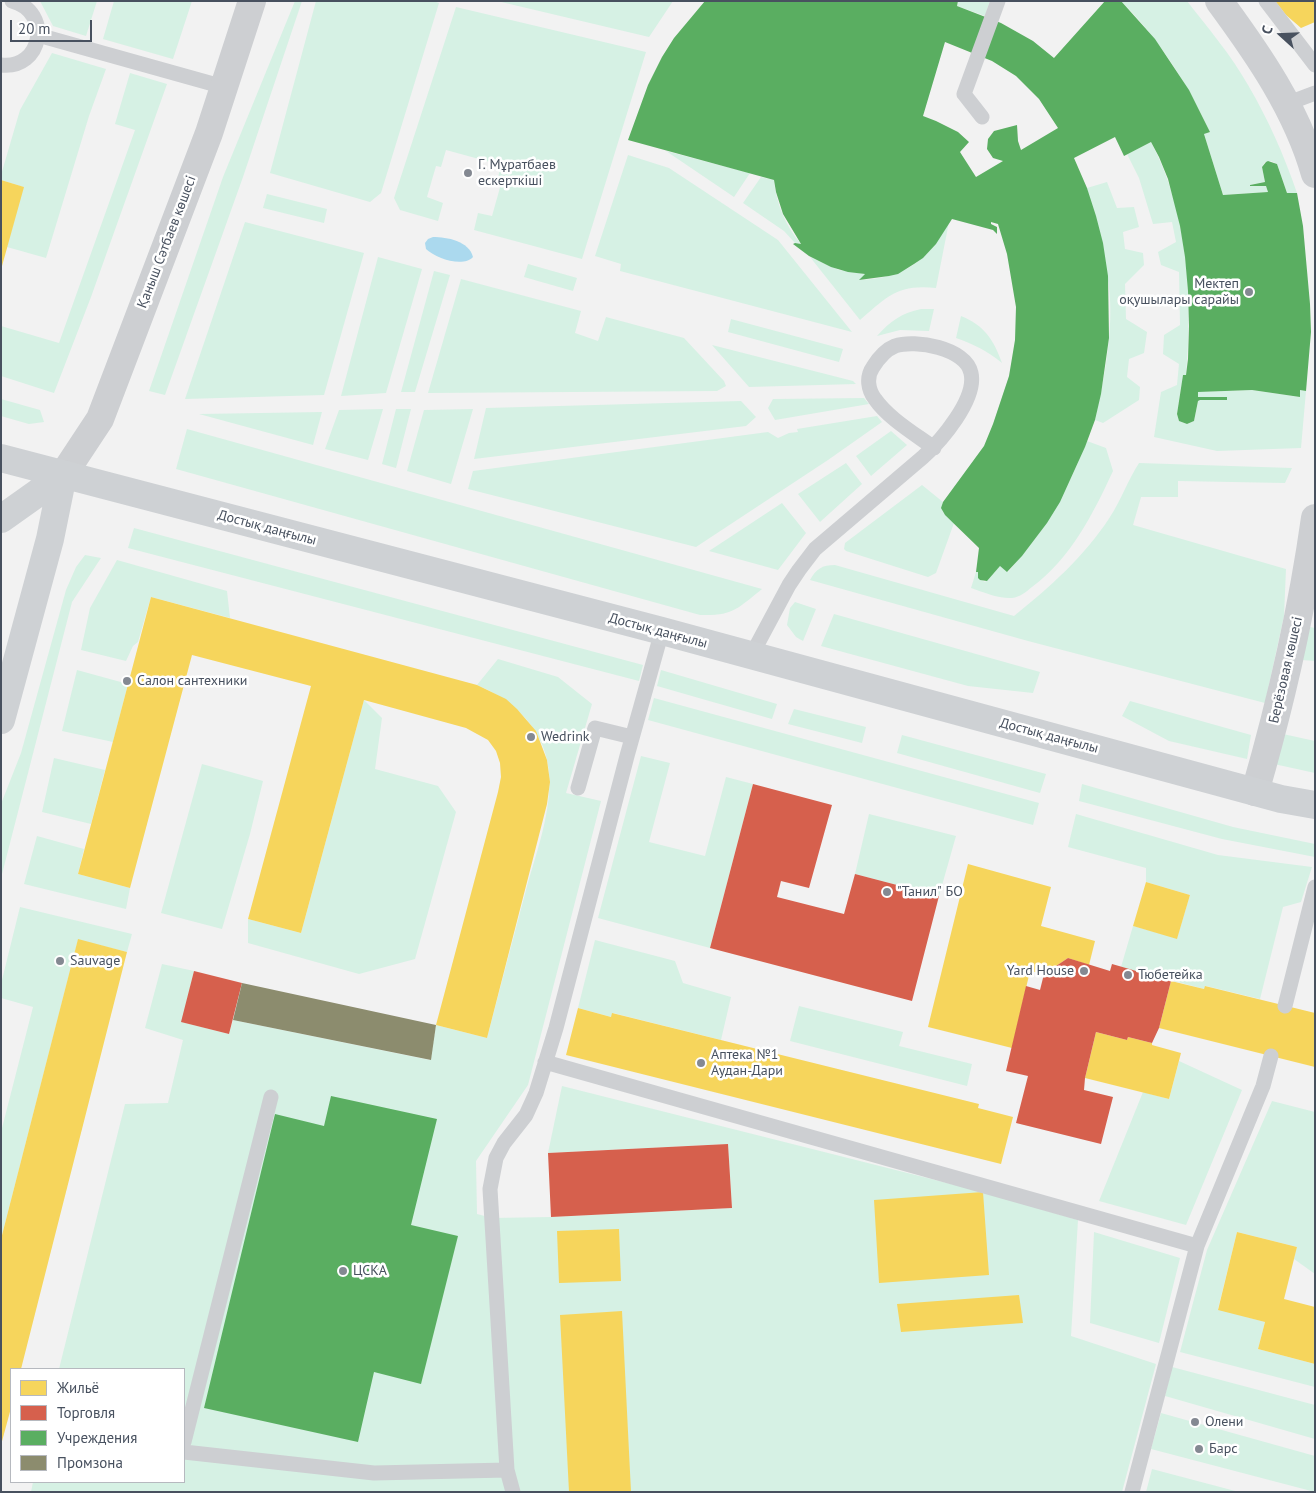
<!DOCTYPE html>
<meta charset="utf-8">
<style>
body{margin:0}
#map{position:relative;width:1316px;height:1493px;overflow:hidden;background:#f2f2f2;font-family:"PT Sans",sans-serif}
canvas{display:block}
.frame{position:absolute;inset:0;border:2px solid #48515f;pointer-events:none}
.legend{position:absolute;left:10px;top:1368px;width:175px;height:115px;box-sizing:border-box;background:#fff;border:1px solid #b6b9bf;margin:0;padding:6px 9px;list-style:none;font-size:15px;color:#48515f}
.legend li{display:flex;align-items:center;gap:10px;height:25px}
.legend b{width:25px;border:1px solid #b6b9bf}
.north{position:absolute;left:1256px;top:10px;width:50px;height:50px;-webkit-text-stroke:4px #fff;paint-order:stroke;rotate:290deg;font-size:14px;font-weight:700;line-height:20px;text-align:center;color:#48515f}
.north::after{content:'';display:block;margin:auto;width:18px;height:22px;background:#48515f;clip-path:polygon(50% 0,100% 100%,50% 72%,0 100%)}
.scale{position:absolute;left:10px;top:20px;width:82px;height:22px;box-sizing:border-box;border:2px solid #48515f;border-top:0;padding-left:6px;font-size:15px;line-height:18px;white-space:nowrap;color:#48515f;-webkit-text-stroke:4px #fff;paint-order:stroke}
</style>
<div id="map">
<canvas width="1316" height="1493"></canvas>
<div class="frame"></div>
<ul class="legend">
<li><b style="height:14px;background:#f6d55c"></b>Жильё</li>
<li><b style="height:14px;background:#d6604d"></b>Торговля</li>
<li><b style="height:14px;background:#5aae61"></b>Учреждения</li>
<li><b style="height:14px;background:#8c8c6e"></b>Промзона</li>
</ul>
<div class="north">С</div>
<div class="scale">20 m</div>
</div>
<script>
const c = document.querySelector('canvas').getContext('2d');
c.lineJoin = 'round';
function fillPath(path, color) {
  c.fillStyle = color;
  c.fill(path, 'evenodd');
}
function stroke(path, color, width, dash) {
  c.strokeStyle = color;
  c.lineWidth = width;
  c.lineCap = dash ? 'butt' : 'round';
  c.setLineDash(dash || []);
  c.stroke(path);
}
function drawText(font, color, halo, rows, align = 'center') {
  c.font = font + ' "PT Sans",sans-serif';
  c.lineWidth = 5;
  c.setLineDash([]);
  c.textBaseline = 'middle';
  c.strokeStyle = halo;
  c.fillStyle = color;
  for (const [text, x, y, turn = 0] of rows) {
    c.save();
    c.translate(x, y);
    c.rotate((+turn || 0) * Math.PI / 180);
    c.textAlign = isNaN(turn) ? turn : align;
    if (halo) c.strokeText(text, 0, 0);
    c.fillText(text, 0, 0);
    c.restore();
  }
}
const green = new Path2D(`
 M40,1H97L86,36L53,26Z
 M114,1H192L173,59L103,39Z
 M295,1H302L243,177L165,395L149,391L223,177Z
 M316,1H433L439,3L381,193L370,202L270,173Z
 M497,1H673L649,37Z
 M958,1H990L985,16L957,6Z
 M1121,1H1187C1208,28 1231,55 1248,85C1268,119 1284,155 1297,193H1287L1277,164L1271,161L1265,162L1262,167L1265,182L1250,185L1266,186L1268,192L1223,195L1204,134L1210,132C1187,83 1159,39 1121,1Z
 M456,7L646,52L582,259L474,230L478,213L492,216L501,184L497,182L501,165L446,150L441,167L436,166L427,197L443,203L438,221L400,210L394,198Z
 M52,53L106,69L89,116L46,258L7,247L23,187L1,180V175L20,110Z
 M130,73L167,84L91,297L54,393L1,376V326L59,343L135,130L115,124Z
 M1151,142C1188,212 1193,297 1186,375H1183L1177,414L1179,421L1187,424L1194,421L1198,401L1200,400L1227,399V397H1198V392L1252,390L1300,397V390L1306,391L1301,448L1217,451L1154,437L1161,392L1177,385L1179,364L1163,354L1164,335L1180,325L1179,272L1161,265L1158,252L1176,242L1172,222L1153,224L1139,178L1127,154Z
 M666,151L750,173L734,197Z
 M628,155L669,168L778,240L852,332L620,271L621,264L595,256Z
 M761,177L774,180C776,203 786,227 801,244L795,243L784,231L743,203Z
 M1107,182L1117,208L1134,207L1139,227L1123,232L1125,249L1143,253L1144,265L1125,284L1126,319L1147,332L1144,353L1129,359L1127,377L1140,387L1139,400L1103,423L1095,420C1105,375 1116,320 1107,275C1102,246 1094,217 1087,188Z
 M267,194L327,209L324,223L263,208Z
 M245,222L364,253L324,395L185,399Z
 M949,222L936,288C897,284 887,297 860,320L810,257L839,270L865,274L860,280C904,278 928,261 949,222Z
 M378,257L422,269L386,393L341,396Z
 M528,264L577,278L573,291L524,277Z
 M434,271L450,275L415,392H401Z
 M461,279L581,311L575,333L598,341L606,317L684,338L724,381L726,386L717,391L428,393Z
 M921,309H934L929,331L900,330L877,336C890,321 902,313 921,309Z
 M961,316C984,325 994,340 1002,363C988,351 973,344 956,338Z
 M731,319L843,349L839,362L728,332Z
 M712,345L853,381L856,384L749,387Z
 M864,398L869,404L775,420L768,408L773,399Z
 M1,399L40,410L44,422L29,424L1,416Z
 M741,401L756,417L746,426L474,459L486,408Z
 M383,409L368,460L325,449L339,410Z
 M396,409H411L396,468L382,464Z
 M473,409L451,484L407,471L424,410Z
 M322,412L313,445L199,414Z
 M877,416L882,422L828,460L696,547L468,489L473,471L768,432L778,438L789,433L798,432L797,429Z
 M187,429L762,589C737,609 733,616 700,615L176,469Z
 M891,431L907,445L871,476L856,456Z
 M1087,441L1106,448L1113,471C1093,514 1071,558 1032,587C1026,592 1020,597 1012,598C999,599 983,592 971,588L976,572H978V578L985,582L1000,566L1008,572C1045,531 1066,493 1087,441Z
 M846,463L862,484L820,522L798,494Z
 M1139,463L1292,468L1285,483L1178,481V497H1141L1133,525L1286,569L1284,616L1265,703L1028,641L810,580C816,569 822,565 835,565L1014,616C1050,587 1084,557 1110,517C1121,500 1128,480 1139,463Z
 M922,485L943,502C939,512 947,517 954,523L936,573L928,577L846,551L844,549L845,543Z
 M782,503L806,533L778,570L709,551Z
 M134,528L643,665L639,681L128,548Z
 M85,555L101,558L72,602L1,878V804L21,753L66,590L76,567Z
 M117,560L227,591L230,618L151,597L138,642L133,646L126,661L81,650L90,608Z
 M795,602L816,609L803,641L796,637L787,625L790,608Z
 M834,614L1040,672L1033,693L968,686L821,646Z
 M1310,627L1315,628V661L1302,660Z
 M498,659L558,677L592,704L566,793L601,801L528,1085L476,1161L477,1214L492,1218L551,1217L732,1208L728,1144L548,1153L562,1086L983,1192L1078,1220L1071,1336L1156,1364L1122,1492H31L33,1482H184V1369H59L125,1104L168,1103L183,1040L145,1028L162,964L194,971L182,1022L229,1034L233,1020L430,1060L436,1025L487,1038C500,988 513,939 526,890C537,849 556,802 547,760C539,723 510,699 477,685Z
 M77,670L128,684L113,742L62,731Z
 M661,670L777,704L772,719L657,686Z
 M654,698L1039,803L1033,825L648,720Z
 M364,700L382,718L375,769L438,786L456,812L415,959L359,974L248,943V919L301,933Z
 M1130,701L1251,735L1247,759L1169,741L1122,716Z
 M794,709L866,727L862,743L788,724Z
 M1283,734L1315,741V773L1274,764Z
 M902,735L1046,774L1040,793L897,753Z
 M641,756L670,763L649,842L705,856L726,777L753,784L710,948L598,918Z
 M54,758L105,770L91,824L42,812Z
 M202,764L263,781L250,834L222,929L161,913Z
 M1082,784L1233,827L1315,844V857L1222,839L1079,801Z
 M869,814L956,836L939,896L855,874Z
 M1076,814L1218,855L1312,867L1301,902L1283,907L1260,999L1206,986L1204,989L1121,967L1133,926L1177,938L1190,895L1146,882V868L1068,847Z
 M37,836L84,849L78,874L130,888L126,909L24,884Z
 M20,907L132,934L127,952L78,940L1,1239V1132L33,1007L1,998V984Z
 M595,940L675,961L683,983L731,997L721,1040L613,1013L611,1017L578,1008Z
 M799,1006L903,1032L899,1046L972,1064L967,1086L790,1041Z
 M1179,1061L1242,1090L1186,1225L1099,1201L1143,1092L1169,1099Z
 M1272,1101L1315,1112V1274L1294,1259L1297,1247L1237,1232L1218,1309L1265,1322L1258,1349L1315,1364V1387L1180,1352L1207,1250Z
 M1094,1232L1180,1258L1159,1343L1090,1323Z
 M1172,1367L1315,1405V1439L1165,1396Z
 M1161,1413L1315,1456V1492L1151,1449Z
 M1152,1469L1239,1492H1146Z`);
const water = new Path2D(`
 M433,237C447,237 469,241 473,257C463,268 435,258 426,249L425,243L428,239Z`);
const homes = new Path2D(`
 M1275,1H1315V22L1301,28L1286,15Z
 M1,180L24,187L2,266L1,265Z
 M151,597L477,685L506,699L517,709L536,731L547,760L550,782L547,804L487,1038L436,1025L498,792L501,777L500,763L496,751L488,740L466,728L364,700L301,933L248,919L311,686L192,655L130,888L78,874Z
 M968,864L1051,887L1041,926L1095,941L1089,965L1068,958L1044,974L1030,971L1012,1048L928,1027Z
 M1146,882L1190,895L1177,939L1133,926Z
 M78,939L127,952L21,1369H11V1408L1,1445V1239Z
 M1171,981L1204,989L1205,986L1315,1013V1067L1159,1028Z
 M578,1008L611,1017L612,1013L979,1104L978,1108L1013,1117L1001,1164L566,1055Z
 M1096,1032L1127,1040L1128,1037L1152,1043V1045L1181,1053L1169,1099L1085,1078Z
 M983,1192L989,1275L879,1283L874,1200Z
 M619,1229L621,1281L559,1283L557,1231Z
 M1237,1232L1297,1247L1284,1299L1315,1307V1364L1258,1349L1265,1322L1218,1310Z
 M1019,1295L1023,1323L901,1332L897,1304Z
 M622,1311L631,1492H569L560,1315Z`);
const shops = new Path2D(`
 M753,784L832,805L809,888L781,881L777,897L844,914L855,874L939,896L912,1001L710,948Z
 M1068,958L1110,971L1112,964L1171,981L1159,1028L1152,1043L1128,1037L1127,1040L1096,1032L1085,1078L1084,1090L1113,1097L1101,1144L1016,1123L1028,1076L1006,1071L1026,986L1040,990L1044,974Z
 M194,971L242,983L229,1034L181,1022Z
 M728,1144L732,1208L551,1217L548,1153Z`);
const public = new Path2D(`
 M705,1H958L957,6L1001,23L1033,41L1054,58L1105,1H1121L1155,39L1189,90L1210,132L1204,134L1223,195L1268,192L1266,186H1250V185L1265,182L1262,167L1266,162L1268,161L1277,164L1287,193H1297L1303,226L1310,304L1311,332L1306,391L1300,390V397L1252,390L1198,392V397H1227V400H1200L1198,401L1194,421L1187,424L1179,421L1177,414L1183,375H1186L1188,359L1189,326L1188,291L1185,257L1180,226L1168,179L1159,157L1151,142L1124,156L1115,137L1074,158L1087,188L1096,216L1103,243L1108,276L1109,338L1101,394L1095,420L1085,447L1060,502L1047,523L1022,556L1007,572L1000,566L987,581L980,580L978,578V572H976L979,548L945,515L941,508L943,502L984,446L993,424L1009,376L1015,340L1016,307L1007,254L998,224L991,222V224L997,227V234L993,230L952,219L936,244L923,258L914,264L898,274L889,276L859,280L865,274L848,272L831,267L809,256L793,244L795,243L801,244L783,214L776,192L774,180L628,140L648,85L662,57L674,38ZM945,42L992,61L1016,76L1039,99L1058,128L1021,150L1018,141L1017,125L994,131L988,139L987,149L993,158L1003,161L976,177L960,152L969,142L958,132L936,121L923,116Z
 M331,1096L437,1119L411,1225L458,1236L421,1384L374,1372L358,1442L204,1408L275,1114L324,1126Z`);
const industry = new Path2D(`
 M242,983L436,1025L431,1060L233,1020Z`);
const service = new Path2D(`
 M1266,1L1315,65
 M38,35L224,87
 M1,65C42,70 53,12 12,1
 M1286,104L1315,93
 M982,117L964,94L998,1
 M751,656L789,585L799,570L815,549L923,457C941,441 977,399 971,373C966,348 915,339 895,346C885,350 878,359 873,367C866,377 868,390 875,399C888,418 915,434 934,448
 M578,788L595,728L632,737
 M1285,1006L1315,887
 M545,1062L1197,1246L1132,1492
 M1197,1246L1263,1086L1271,1056
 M184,1442L271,1097
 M184,1452L374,1473L507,1470L490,1189L496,1158L504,1143L526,1115L536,1093L556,1028L627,756L662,631
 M507,1470L513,1492`);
const minor = new Path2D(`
 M1219,1C1258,54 1297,110 1315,174
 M1255,792C1281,702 1302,611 1315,518`);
const tertiary = new Path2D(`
 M63,475L100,419L209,133L252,1`);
const secondary = new Path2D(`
 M1,458L662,631L1281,799L1315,805
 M1,519L63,475
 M1,720L50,539L63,475`);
const markers = [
 [468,173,5,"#848992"],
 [1249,292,5,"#848992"],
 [127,681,5,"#848992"],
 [531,737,5,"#848992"],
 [887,892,5,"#848992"],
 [60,961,5,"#848992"],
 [1084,971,5,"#848992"],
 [1128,975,5,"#848992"],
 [701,1063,5,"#848992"],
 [343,1271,5,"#848992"],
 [1195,1422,5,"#848992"],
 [1199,1449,5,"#848992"]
];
const poiNames = [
 ["Г. Мұратбаев",478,165],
 ["ескерткіші",478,181],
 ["Мектеп",1239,284,"right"],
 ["оқушылары сарайы",1239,300,"right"],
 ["Салон сантехники",137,681],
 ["Wedrink",541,737],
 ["\"Танил\" БО",897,892],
 ["Sauvage",70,961],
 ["Yard House",1074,971,"right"],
 ["Тюбетейка",1138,975],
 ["Аптека №1",711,1055],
 ["Аудан-Дари",711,1071],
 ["ЦСКА",353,1271],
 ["Олени",1205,1422],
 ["Барс",1209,1449]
];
const streetNames = [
 ["Қаныш Сәтбаев көшесі",167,242,-69],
 ["Достық даңғылы",267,528,15],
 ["Достық даңғылы",658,631,15],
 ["Берёзовая көшесі",1286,670,-77],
 ["Достық даңғылы",1049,736,15]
];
fillPath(green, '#d6f1e4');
fillPath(water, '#abd9ee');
fillPath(homes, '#f6d55c');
fillPath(shops, '#d6604d');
fillPath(public, '#5aae61');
fillPath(industry, '#8c8c6e');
stroke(service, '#cdcfd2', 15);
stroke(minor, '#cdcfd2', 28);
stroke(tertiary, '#cdcfd2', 28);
stroke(secondary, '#ced1d4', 28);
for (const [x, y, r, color] of markers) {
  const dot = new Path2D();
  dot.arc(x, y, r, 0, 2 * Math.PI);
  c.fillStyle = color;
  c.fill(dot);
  stroke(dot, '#fff', 2);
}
drawText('14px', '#48515f', '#fff', poiNames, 'left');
drawText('14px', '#48515f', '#fff', streetNames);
</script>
